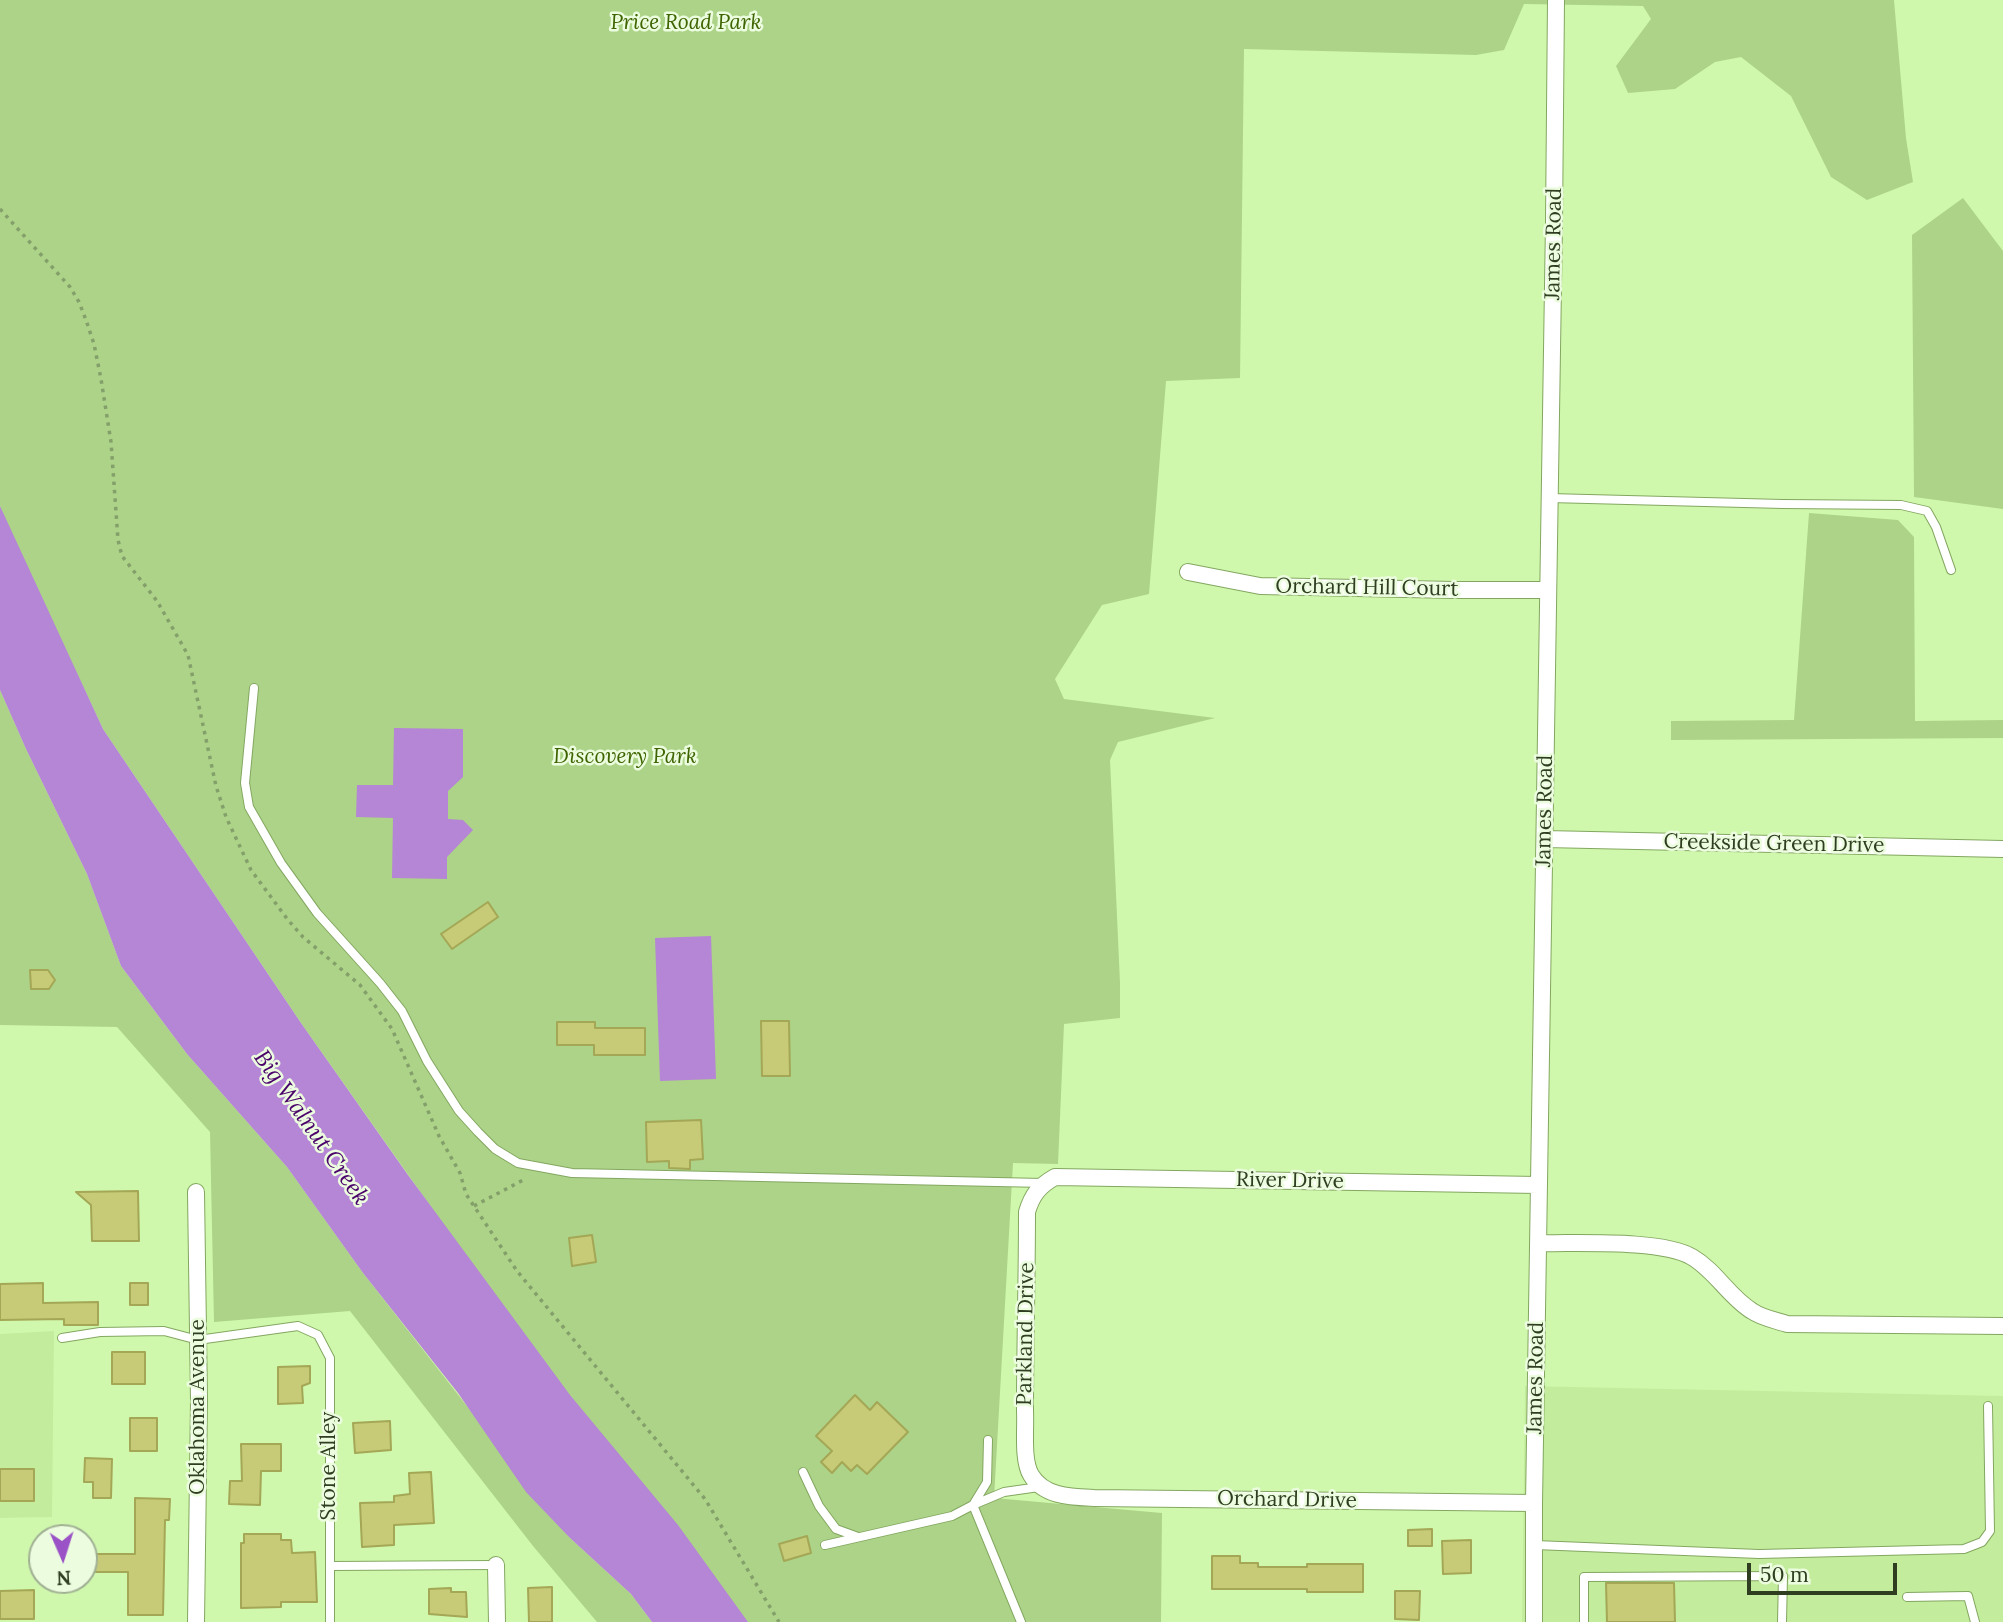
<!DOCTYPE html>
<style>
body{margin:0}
#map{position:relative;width:2003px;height:1622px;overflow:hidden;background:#d0f8ad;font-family:Lora,serif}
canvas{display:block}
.north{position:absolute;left:28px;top:1524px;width:70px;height:70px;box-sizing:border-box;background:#ecfcdf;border:2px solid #a0b093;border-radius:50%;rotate:177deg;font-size:19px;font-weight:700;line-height:28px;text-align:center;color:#2f3e20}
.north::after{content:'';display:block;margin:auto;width:24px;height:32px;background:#9a52c6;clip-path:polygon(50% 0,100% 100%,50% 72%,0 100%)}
.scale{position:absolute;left:1747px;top:1563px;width:150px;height:32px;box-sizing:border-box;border:4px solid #2f3e20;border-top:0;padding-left:9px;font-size:21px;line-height:24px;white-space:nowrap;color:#2f3e20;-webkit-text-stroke:5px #ecfcdf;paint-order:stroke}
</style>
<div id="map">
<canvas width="2003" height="1622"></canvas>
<div class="north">N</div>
<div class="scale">50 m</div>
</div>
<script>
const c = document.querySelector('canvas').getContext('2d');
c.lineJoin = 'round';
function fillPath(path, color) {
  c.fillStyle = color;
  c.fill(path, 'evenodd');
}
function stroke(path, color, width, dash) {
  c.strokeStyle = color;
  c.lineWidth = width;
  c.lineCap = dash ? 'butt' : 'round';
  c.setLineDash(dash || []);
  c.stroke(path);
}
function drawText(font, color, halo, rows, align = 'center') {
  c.font = font + ' Lora,serif';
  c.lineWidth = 5;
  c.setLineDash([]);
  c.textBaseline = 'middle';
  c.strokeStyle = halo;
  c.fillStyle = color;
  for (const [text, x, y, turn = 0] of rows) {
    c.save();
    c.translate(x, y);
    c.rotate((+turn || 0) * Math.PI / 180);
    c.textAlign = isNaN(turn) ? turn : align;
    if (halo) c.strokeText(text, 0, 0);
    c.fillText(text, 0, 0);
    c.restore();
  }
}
const built = new Path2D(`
 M54,1331L52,1517L0,1518V1334Z
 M1525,1386L2003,1396V1622H1522Z`);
const green = new Path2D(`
 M0,0H1894L1906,138L1913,182L1867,200L1831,177L1791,96L1741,57L1715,62L1675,89L1628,93L1616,66L1651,19L1643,6L1524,4L1504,50L1476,55L1244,49L1240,378L1166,381L1149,594L1102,605L1055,679L1064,699L1215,718L1118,742L1110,760L1120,983V1018L1064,1024L1058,1164L1013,1163L994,1498L1162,1513L1161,1622H740L691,1575L301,1023L103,729L5,520L0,506Z
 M1963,198L2003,251V509L1914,497L1912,235Z
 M1809,513L1898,520L1914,537L1915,721L2003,720V738L1671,740V721L1794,720Z
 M0,690L26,749L87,874L121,966L187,1054L287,1167L363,1273L570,1538L631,1594L652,1622H597L533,1546L350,1311L214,1322L210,1132L117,1027L0,1025Z`);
const water = new Path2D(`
 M0,506L103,729L301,1023L408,1175L570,1395L678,1525L748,1622H652L631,1594L570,1538L526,1492L458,1393L363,1273L287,1167L187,1054L121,966L87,874L26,749L0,690Z
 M394,728L463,729V777L448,791V819L463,820L473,830L447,857V879L392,878L393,818L356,817L357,785H393Z
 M711,936L716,1079L660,1081L655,938Z`);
const building = new Path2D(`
 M488,902L498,917L452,949L441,934Z
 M30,970H48L55,980L49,989H31Z
 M761,1021H789L790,1076H762Z
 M557,1022H595V1028H645V1055H594V1045H557Z
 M701,1120L703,1159L690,1160V1169L669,1168V1161L647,1162L646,1122Z
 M138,1191L139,1241H92L91,1205L76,1192Z
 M592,1235L596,1262L572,1266L569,1238Z
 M43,1283V1303L98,1302V1325H64V1319L0,1320V1284Z
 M130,1283H148V1305H130Z
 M112,1352H145V1384H112Z
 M310,1366V1383L302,1386L303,1403L278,1404V1367Z
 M855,1395L870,1410L877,1402L908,1432L867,1474L857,1465L851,1471L842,1462L832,1473L821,1462L832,1451L816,1436Z
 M130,1418H157V1451H130Z
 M390,1421L391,1450L355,1453L353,1423Z
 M241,1444H281V1471H261L260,1505L229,1504L230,1481H242Z
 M85,1458L112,1459L111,1498H93V1482H84Z
 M0,1469H34V1501H0Z
 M431,1472L434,1523L394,1525V1545L362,1547L360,1503L394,1502V1496L410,1494L409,1473Z
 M135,1498L170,1499L169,1520H165L163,1615H128V1572H84V1554H135Z
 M1432,1529V1546H1408V1530Z
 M244,1534H281V1540H291L292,1553L315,1552L317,1602H281V1607L241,1608V1543H244Z
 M807,1536L811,1553L784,1561L779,1544Z
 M1471,1540V1573L1443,1574L1442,1541Z
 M1212,1556H1240V1563H1258V1567H1307V1564H1363V1592H1307V1589H1212Z
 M1606,1583H1674L1675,1622H1607Z
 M552,1587V1622H529L528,1588Z
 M451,1588V1592H466L467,1617L429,1614V1589Z
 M34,1590V1619H0V1591Z
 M1395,1591H1420L1419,1620L1395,1619Z`);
const path = new Path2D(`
 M0,209L70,287L79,302L86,320L94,344L101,379L111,442L118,540L122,556L157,601L188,655L216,786L226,817L251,870L288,920L303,937L360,985L392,1029L439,1136L460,1173L466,1194L517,1271L705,1499L779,1622
 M474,1206L525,1179`);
const lane = new Path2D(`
 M1549,498L1783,504L1901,505L1927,511L1936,527L1951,570
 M254,688L245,783L249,807L281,863L317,913L380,983L402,1011L427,1061L459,1111L478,1132L495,1149L518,1163L572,1173L1044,1183
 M62,1338L100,1332L164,1331L198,1340L298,1326L318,1335L330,1358V1622
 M803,1472L819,1506L836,1529L858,1537
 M973,1505L1021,1622
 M973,1505L987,1482L988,1440
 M825,1545L952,1516L973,1505L1004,1492L1039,1487
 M1535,1545L1759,1554L1964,1549L1982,1542L1990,1531L1988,1406
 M330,1566L496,1565
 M1907,1597L1968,1596L1975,1622
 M1584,1622V1577L1783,1576L1782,1622`);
const street = new Path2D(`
 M1188,572L1260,586L1454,590H1548
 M1545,839L2003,849
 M196,1192L199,1401L196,1622
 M1538,1243C1576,1244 1661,1239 1692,1257C1716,1271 1729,1297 1752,1311C1762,1318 1775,1320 1787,1324L2003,1326
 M1534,1503L1094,1498C1072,1497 1044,1497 1031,1475C1022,1460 1026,1429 1025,1411C1025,1345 1027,1279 1027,1212C1032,1195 1039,1186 1055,1177L1538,1185
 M496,1565L497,1622
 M1534,1622V1503L1554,222L1556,0`);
const parkNames = [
 ["Price Road Park",686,23],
 ["Discovery Park",625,757]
];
const streetNames = [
 ["James Road",1554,244,-89],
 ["Orchard Hill Court",1367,588,1],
 ["James Road",1545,811,-89],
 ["Creekside Green Drive",1774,844,1],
 ["River Drive",1290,1181,1],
 ["Parkland Drive",1026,1334,-89],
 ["James Road",1536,1378,-89],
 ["Oklahoma Avenue",198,1407,-90],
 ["Stone Alley",329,1466,-90],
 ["Orchard Drive",1287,1500,1]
];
const waterNames = [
 ["Big Walnut Creek",311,1128,55]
];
fillPath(built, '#c3ed9c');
fillPath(green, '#acd388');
fillPath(water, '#b585d6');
fillPath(building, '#c7cb78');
stroke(building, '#a4a755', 2);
stroke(lane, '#83a760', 10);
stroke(street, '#83a760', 18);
stroke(path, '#84a06a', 3.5, [3.5, 5]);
stroke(lane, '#fff', 8);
stroke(street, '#fff', 16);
drawText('italic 21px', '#3e6400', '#ecfcdf', parkNames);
drawText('21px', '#2f3e20', '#ecfcdf', streetNames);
drawText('italic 23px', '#4a036a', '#ecfcdf', waterNames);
</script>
